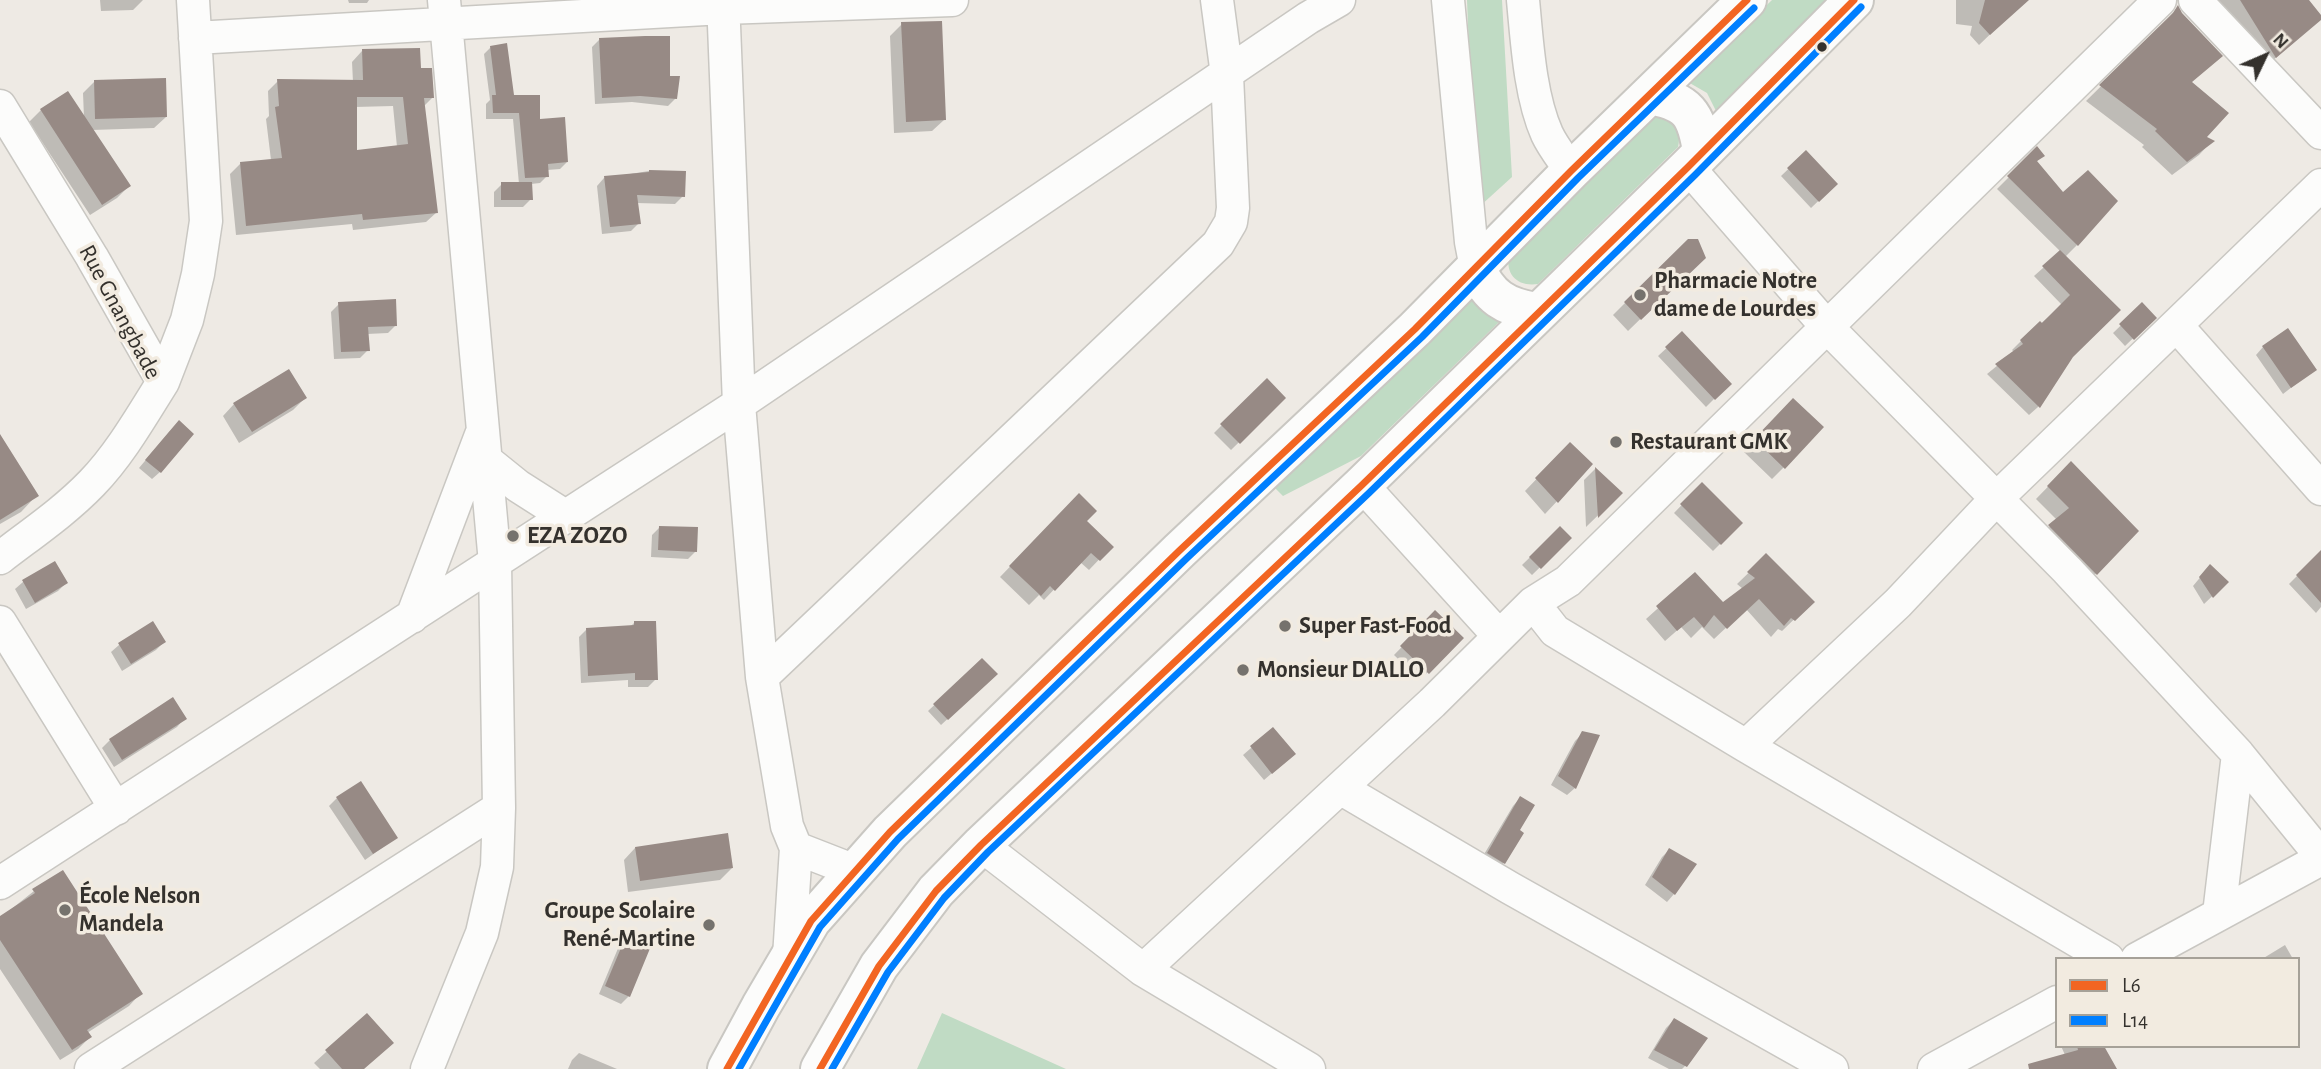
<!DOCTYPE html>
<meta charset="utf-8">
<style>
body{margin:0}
#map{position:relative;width:2321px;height:1069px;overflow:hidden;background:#eeeae4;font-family:"Alegreya Sans",sans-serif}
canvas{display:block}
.legend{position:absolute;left:2055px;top:957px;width:245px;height:91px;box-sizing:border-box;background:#f2ebe0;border:2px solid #a6a198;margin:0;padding:9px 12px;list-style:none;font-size:21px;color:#34312d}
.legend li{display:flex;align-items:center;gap:14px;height:35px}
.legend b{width:35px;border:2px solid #a6a198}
.north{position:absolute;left:2230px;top:21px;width:70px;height:70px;-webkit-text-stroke:5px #f2ebe0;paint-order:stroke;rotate:46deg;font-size:19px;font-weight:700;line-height:28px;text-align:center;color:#34312d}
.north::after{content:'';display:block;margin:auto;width:24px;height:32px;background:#34312d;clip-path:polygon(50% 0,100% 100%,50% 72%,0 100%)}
</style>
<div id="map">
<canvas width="2321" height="1069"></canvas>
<ul class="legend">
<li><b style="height:9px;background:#f26522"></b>L6</li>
<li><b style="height:9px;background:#007fff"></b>L14</li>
</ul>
<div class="north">N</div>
</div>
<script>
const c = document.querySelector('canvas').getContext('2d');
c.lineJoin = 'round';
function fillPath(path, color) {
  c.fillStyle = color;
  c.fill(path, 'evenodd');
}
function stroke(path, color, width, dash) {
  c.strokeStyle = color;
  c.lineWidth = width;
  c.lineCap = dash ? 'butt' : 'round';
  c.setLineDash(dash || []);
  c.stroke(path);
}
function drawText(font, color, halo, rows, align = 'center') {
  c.font = font + ' "Alegreya Sans",sans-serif';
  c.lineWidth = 7;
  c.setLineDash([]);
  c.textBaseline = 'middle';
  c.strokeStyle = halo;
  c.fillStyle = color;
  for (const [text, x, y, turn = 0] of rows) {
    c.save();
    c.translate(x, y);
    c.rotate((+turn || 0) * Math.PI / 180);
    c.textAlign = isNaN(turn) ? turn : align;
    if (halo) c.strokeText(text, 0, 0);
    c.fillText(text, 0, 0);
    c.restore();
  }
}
const green = new Path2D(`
 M1467,0H1502L1512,177L1479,207L1475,206Z
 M1772,0H1831L1716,111L1707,93L1688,82Z
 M1653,115C1671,118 1683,127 1678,147L1538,284C1518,287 1505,275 1509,255Z
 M1469,291L1499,322L1361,456L1283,496L1271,484Z
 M942,1013L1066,1069H917Z`);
const shadow = new Path2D(`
 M100,0H143L133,10L101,11Z
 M348,0H369L367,3H349Z
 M1956,0H2026L1979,45L1970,35L1972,26L1956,24Z
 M2202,0H2307L2309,29L2264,68Z
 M2177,8L2190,83L2204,138L2212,141L2199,155L2172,175L2142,147L2144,145L2086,101L2159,29Z
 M902,24L944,120L932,131L894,133L890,36Z
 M599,40L669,77L676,98L668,106L632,102L595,104L592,47Z
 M491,47L513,97L538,121L567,162L560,169L547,170V176L540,183L531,184V199L523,207H494V192L502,184H519L513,119H486V104L490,100L484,54Z
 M362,51L419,70L433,97L423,107L437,212L426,222L353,230L352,224L236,235L230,174L241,163L271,160L266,119L269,116L268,91L278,81L353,82L352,62ZM393,106L397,147L355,151V107Z
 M95,81L166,117L154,128L92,130L129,186L117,198L90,215L29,122L41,110L68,93L84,118L83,93Z
 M2037,149L2043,156L2036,162L2077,245L2065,257L2118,310L2072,356L2038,407L2029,415L1987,374L2014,352L2012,350L2021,341L2062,305L2034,276L2061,252L1997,189Z
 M1806,152L1836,184L1811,208L1781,176Z
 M649,171L683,196L675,204L636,203L639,223L631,231L602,234L597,186L604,178Z
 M1688,240L1703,258L1628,331L1613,315Z
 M339,304L396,325L388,333L367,334L368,350L360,358L334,359L331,312Z
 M2142,305L2154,318L2125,346L2113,333Z
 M1682,334L1729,384L1706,407L1658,356Z
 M2263,347L2315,369L2283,394L2256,355Z
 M1267,380L1284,398L1231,450L1214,433Z
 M305,398L293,410L239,443L223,416L234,404Z
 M1782,412L1784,467L1772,479L1744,452Z
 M171,430L160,472L152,479L139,468Z
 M0,437L36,496L21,512L0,524Z
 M1570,444L1591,465L1545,514L1525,491Z
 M2071,463L2137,531L2084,586L2038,537L2057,520L2036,499Z
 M1595,469L1621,493L1586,527L1584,480Z
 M1702,484L1741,523L1713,551L1674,513Z
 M1079,495L1084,521L1111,547L1089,570L1080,562L1044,600L1039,595L1029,605L1000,577Z
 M659,528L696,551L688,559L651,557L652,535Z
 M1560,528L1570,538L1532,575L1522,565Z
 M2321,552V607L2316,613L2289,584Z
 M1766,556L1812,602L1782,631L1778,629L1771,637L1746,609L1714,639L1702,627L1691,638L1681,627L1665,641L1646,619L1695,575L1723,604L1743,589L1737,584Z
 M55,563L66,583L58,591L26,609L15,589L23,582Z
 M2203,574L2227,582L2204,604L2193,586Z
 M1435,613L1461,638L1420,680L1394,655Z
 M634,623L656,679L648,687H628V680L581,683L579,637L587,629L630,627Z
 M152,624L164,642L156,650L122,671L111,652L119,645Z
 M982,660L996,674L941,725L928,711Z
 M184,719L177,727L114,767L102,748L110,740Z
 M1273,729L1286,761L1264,780L1243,755Z
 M1583,733L1575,788L1567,795L1551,785L1575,741Z
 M337,798L396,838L365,860L329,806Z
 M1520,798L1518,831L1504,863L1496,870L1480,861L1513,806Z
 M635,848L732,868L720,880L628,892L624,860Z
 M1669,850L1674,894L1667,902L1645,885L1662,857Z
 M34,891L140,994L129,1006L87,1033L90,1037L78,1049L60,1060L0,969V918Z
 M626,938L629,996L621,1004L599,994L619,946Z
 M2285,945L2293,959H2262Z
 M367,1015L363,1069H320L314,1063Z
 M1674,1020L1685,1066L1682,1069H1669L1648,1058L1666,1028Z
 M2061,1046H2102L2115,1069H2036L2065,1055Z
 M579,1053L617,1069H568L572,1060Z`);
const building = new Path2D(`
 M1985,0H2029L1990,35L1979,23Z
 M2240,0H2309L2321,15V20L2276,58Z
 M2178,5L2182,13L2223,56L2192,82L2229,113L2207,137L2215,141L2187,162L2155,131L2157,129L2099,85L2173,13Z
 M942,21L946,120L906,122L901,22Z
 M645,36H670V76H680L677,99L640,96L602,98L599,38Z
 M507,43L514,95H540V119L565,117L568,162L548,164L549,177L525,178L519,113H493L492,95H496L490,46Z
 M420,48L421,68H432L434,98H424L438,213L363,220L362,214L246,226L240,162L282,158L275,107L279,106L277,79L363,80L362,49ZM357,97H403L408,144L357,150Z
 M166,78L167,117L95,119L94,80Z
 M68,91L131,186L102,205L40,109Z
 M2037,146L2045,156L2037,161L2063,192L2088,170L2118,201L2078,246L2007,176Z
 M1806,150L1838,184L1819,202L1787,168Z
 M649,170L686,171L685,197L637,195L641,224L610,227L604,176L649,172Z
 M501,182H532L533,200H501Z
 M1688,239H1698L1706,258L1641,320L1624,302Z
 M2060,250L2121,310L2073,357L2040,408L1995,364L2023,344L2020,340L2040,321L2042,323L2070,295L2042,266Z
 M396,299L397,326L368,327L370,351L341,352L338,302Z
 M2142,302L2157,318L2134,340L2119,324Z
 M2288,328L2317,370L2291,388L2262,346Z
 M1682,331L1732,384L1715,400L1665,347Z
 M289,369L307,398L252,432L233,403Z
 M1267,378L1286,398L1240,444L1220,424Z
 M1793,398L1824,427L1785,469L1754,439Z
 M179,420L194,434L161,473L145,460Z
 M0,434L39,496L0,520Z
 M1570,442L1593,464L1558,503L1535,478Z
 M2071,461L2139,531L2097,575L2048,525L2069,508L2047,486Z
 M1595,467L1623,493L1598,518Z
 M1702,482L1743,523L1721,545L1680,504Z
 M1079,493L1097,511L1087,521L1114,547L1100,561L1091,553L1055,591L1050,586L1041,596L1009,566Z
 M659,526L698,527L697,552L658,550Z
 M1560,526L1572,538L1541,569L1529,557Z
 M2321,550V603L2296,575Z
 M1766,553L1815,602L1795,621L1791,618L1784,626L1759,599L1727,629L1714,615L1704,628L1694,617L1677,631L1656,606L1695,572L1723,602L1755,578L1747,572Z
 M55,561L68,583L35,603L22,580Z
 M2210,564L2229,582L2213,598L2199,577Z
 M1435,610L1464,638L1429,674L1400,646Z
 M153,621L166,642L131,664L118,643Z
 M634,621H656L658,680H635V673L588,676L586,628L634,625Z
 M982,658L998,674L948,720L933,704Z
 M173,697L187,719L122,760L109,739Z
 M1273,727L1296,754L1272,774L1250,746Z
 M1582,731L1600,735L1576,789L1558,776Z
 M361,781L398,838L373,854L336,797Z
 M1520,796L1535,805L1520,830L1524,833L1505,864L1487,853Z
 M728,833L733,868L640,881L635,847Z
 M1669,848L1697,864L1675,895L1652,877Z
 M63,870L143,994L87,1030L92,1037L72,1050L0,940V916L35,893L32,889Z
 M626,936L651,946L630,997L605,986Z
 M367,1013L394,1043L364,1069H342L325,1050Z
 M1674,1018L1708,1038L1687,1067L1654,1050Z
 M2077,1046H2104L2117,1069H2029L2028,1064L2078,1050Z`);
const minor = new Path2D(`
 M723,0L739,404L762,677L787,826L796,848L789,957
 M1448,0L1471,242L1476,268
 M1523,0C1527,42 1530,96 1547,134C1553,147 1563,159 1571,171
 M2195,0L2321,133
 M195,38L723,8L952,0
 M0,106L92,257L163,382C141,417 120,454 92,483C64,512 31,534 0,558
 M1688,167L1827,327L2067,570L2238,754L2321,856
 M2177,326L2321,489
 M163,382L187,320L198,274L206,221L193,0
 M487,461L518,486L565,516
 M1362,485L1499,636
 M1533,603L1555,631L1746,746L2108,959
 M412,617L481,435
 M0,622L116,809
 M762,677L1218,244L1231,222L1233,208L1227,75L1217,0
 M1746,746L1898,603L1997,498L2321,185
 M1340,788L1510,888L1832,1069
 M981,845L1143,970L1309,1069
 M796,848L855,871
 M0,883L739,404L1308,18L1339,0
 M2219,914L2238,754
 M2137,959L2321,859
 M1143,970L1432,703L1533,603L1568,581L2160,0
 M91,1069L499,808
 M427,1069L482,933L497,867L499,808L495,563L444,0
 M1934,1069L2057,1002`);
const major = new Path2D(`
 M1650,95C1688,102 1696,113 1702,151
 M1476,268C1489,297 1505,307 1536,312
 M727,1069L761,1006L811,921L890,832L1179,551L1415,329L1571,171L1747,0
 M820,1069L879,966L936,891L981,845L1362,485L1688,167L1854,0`);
const bus1 = new Path2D(`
 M727,1069L811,921L890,832L1179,551L1415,329L1571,171L1747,0
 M820,1069L879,966L936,891L981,845L1362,485L1688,167L1854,0`);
const bus2 = new Path2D(`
 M739,1069L820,927L898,839L1186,559L1422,337L1578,178L1754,8
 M832,1069L888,972L944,898L988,852L1369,493L1695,175L1861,7`);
const markers = [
 [1822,47,6,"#34312d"],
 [1640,295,7,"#75726d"],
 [1616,442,7,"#75726d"],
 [513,536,7,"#75726d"],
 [1285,626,7,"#75726d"],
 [1243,670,7,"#75726d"],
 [65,910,7,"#75726d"],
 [709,925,7,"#75726d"]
];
const poiNames = [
 ["Pharmacie Notre",1654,281],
 ["dame de Lourdes",1654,309],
 ["Restaurant GMK",1630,442],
 ["EZA ZOZO",527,536],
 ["Super Fast-Food",1299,626],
 ["Monsieur DIALLO",1257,670],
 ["École Nelson",79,896],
 ["Mandela",79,924],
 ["Groupe Scolaire",695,911,"right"],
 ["René-Martine",695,939,"right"]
];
const streetNames = [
 ["Rue Gnangbade",120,312,62]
];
fillPath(green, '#c0dbc4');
fillPath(shadow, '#0003');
fillPath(building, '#978a85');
stroke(minor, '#c9c7c2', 35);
stroke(major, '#c9c7c2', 42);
stroke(minor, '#fcfcfb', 32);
stroke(major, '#fcfcfb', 38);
stroke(bus1, '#f26522', 7);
stroke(bus2, '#007fff', 7);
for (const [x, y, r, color] of markers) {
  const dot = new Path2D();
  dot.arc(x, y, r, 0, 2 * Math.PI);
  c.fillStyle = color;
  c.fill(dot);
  stroke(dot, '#f2ebe0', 2.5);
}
drawText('bold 24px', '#34312d', '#f2ebe0', poiNames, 'left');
drawText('24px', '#34312d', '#f2ebe0', streetNames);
</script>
